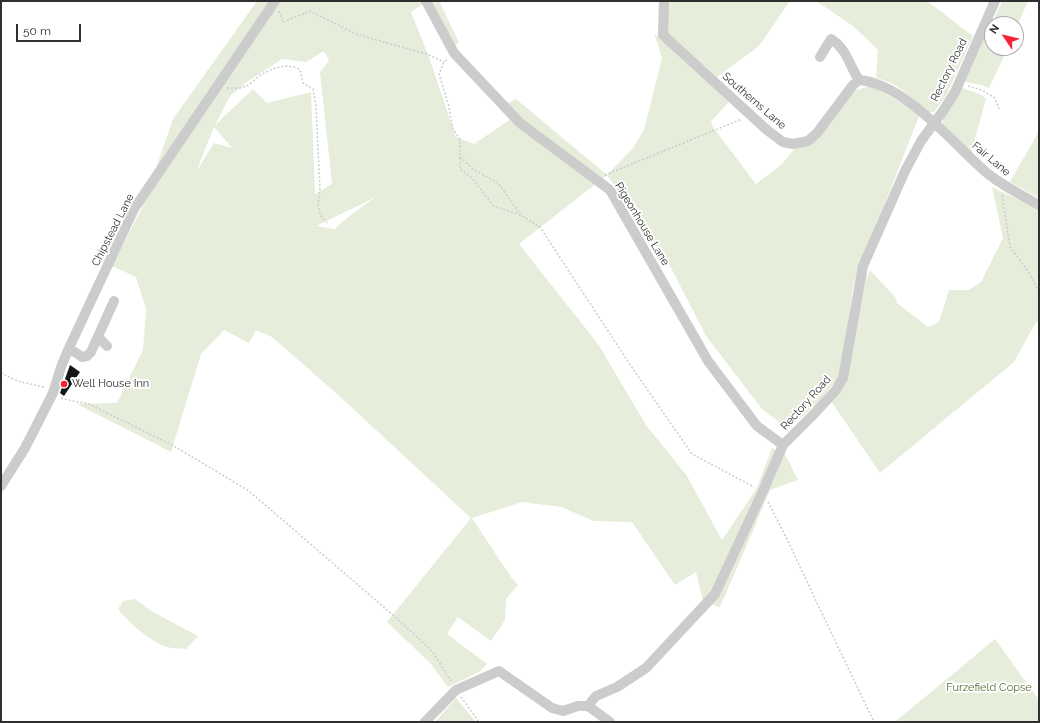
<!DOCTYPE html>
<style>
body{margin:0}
#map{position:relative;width:1040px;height:723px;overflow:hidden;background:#fff;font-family:Raleway,sans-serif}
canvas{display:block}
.frame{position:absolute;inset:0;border:2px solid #2f2f2f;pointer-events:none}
.north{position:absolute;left:984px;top:16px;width:40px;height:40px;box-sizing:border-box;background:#fff;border:1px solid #acacac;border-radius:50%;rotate:305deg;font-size:11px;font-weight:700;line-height:16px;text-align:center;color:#2f2f2f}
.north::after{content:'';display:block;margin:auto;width:14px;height:18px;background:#f5223a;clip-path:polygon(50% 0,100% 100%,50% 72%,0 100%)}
.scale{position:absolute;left:16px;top:24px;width:65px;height:18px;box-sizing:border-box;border:2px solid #2f2f2f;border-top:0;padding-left:5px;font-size:12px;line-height:14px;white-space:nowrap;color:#2f2f2f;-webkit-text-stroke:3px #fff;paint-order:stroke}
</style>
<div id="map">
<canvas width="1040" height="723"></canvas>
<div class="frame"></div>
<div class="north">N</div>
<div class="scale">50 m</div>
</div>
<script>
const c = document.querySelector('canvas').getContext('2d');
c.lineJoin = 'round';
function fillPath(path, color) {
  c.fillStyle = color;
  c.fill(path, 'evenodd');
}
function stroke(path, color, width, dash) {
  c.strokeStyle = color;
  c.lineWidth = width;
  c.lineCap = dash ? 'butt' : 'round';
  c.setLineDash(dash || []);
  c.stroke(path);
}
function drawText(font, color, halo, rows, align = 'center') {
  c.font = font + ' Raleway,sans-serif';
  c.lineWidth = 4;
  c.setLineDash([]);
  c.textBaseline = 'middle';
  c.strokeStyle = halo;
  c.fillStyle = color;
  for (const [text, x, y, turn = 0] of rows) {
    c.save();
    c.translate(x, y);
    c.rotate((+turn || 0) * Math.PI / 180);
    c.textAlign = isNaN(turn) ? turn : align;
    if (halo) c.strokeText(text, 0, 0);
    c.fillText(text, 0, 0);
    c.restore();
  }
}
const green = new Path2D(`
 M257,1H421L423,4L411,12L429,57L456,137L474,144L511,119L508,103L516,99L607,175L633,148L644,130L662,58L654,33L729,102L711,121L713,127L756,184L782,164L796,147L855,90L872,86L920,114L854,282L840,376L818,403L788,429L762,409L706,336L669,264L607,175L519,244L598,344L646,425L687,476L722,540L757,488L772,448L785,454L798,480L770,490L755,526L720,607L703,602L696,572L675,585L632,522L594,521L561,507L522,502L472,518L511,577L518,585L506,599L505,620L491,641L458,617L447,634L487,664L479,672L448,687L431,664L387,622L471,518L336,393L272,337L256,330L249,343L224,330L201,354L171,452L77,404L117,403L143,350L146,309L136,277L112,266L143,206L173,119ZM324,51L329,61L320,72L332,184L315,194L311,92L267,103L253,89L215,125L230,96L247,82L282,59L306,62ZM214,127L232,148L214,143L196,172ZM376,197L348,217L335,229L316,226Z
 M431,1H439L459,42L455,46Z
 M667,1H790L759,46L717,77L667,33Z
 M816,1H927L973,36L946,96L934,112H928C913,98 896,82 876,78L878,50L853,26Z
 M1002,1H1028L1016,29V24H992V48H1008L989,88L981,85L966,82L964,79L991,18L994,20Z
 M962,88L980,94L986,99L971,153L943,126V118L959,89Z
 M1039,131V198L1010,182Z
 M992,187L1039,210V321L1035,324L1014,362L880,473L831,401L846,382L852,355L866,279L870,270L896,298L897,303L928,327L939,322L949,290H969L981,282L1003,238Z
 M135,599L151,611L198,636L186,649C180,648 173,649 167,647C149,641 129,623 118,609L123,601Z
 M995,639L1039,700V722H895Z
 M456,698L476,722H435Z`);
const building = new Path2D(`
 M70,365L80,372L64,396L60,393Z`);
const path = new Path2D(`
 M279,11L283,22L310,11L356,34L429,55L444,62
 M447,60L444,62L439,74L448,103L453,129L460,140V169L471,177L494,206L521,215L540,227L631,366L692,454L754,487
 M968,86L982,90L995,98L999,109
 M227,88C233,88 240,89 246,86C251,84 256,78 261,75C272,68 290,62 300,70L303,83L313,89L316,106L320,190L318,206L321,216L327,223
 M460,157L473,169L498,183L521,215
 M605,175L742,119
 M1002,195L1010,247L1030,274L1039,292
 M1039,321V323
 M1,372C17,384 28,382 46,388
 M61,398L64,399L89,404L174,446L249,491L394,616L433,652L452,683
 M768,502L788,541L817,603L874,722
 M461,697L479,722`);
const minor = new Path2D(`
 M426,1L454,53L520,123L610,190L708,361L757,426L783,445
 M664,1L663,35L767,130L783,142L793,144L808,141L817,133L853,85L859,80C906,84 953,144 987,173C1003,186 1021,195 1039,205
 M820,57L831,39C847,49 849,65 859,80
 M98,337L107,346
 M69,348L82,357L87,356L91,352L114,301
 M1,486L25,448L53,393L61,367L69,348L134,209L275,1
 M588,706L596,696L617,687L646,668L715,594L763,491L783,445L815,413L836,390L843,378L863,266L905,171L921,141L943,111L955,92L995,1
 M588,706L610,722
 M425,722L456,690L499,671L552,708L563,711L578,706H588`);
const markers = [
 [64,384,4,"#f5223a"]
];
const streetNames = [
 ["Rectory Road",949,70,-64],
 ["Southerns Lane",754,101,41],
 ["Fair Lane",991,159,40],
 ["Pigeonhouse Lane",642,224,59],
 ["Chipstead Lane",113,230,-63],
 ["Rectory Road",806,403,-48]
];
const poiNames = [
 ["Well House Inn",72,384]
];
const parkNames = [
 ["Furzefield Copse",989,688]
];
fillPath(green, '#e6eddb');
fillPath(building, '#161616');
stroke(path, '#ccc', 1.5, [2, 2]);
stroke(minor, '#ccc', 10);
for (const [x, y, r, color] of markers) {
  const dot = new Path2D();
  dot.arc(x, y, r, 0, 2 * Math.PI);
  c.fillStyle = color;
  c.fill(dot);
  stroke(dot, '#fff', 1.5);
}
drawText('11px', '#2f2f2f', '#fff', streetNames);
drawText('11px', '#2f2f2f', '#fff', poiNames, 'left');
drawText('11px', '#546f38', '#fff', parkNames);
</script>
